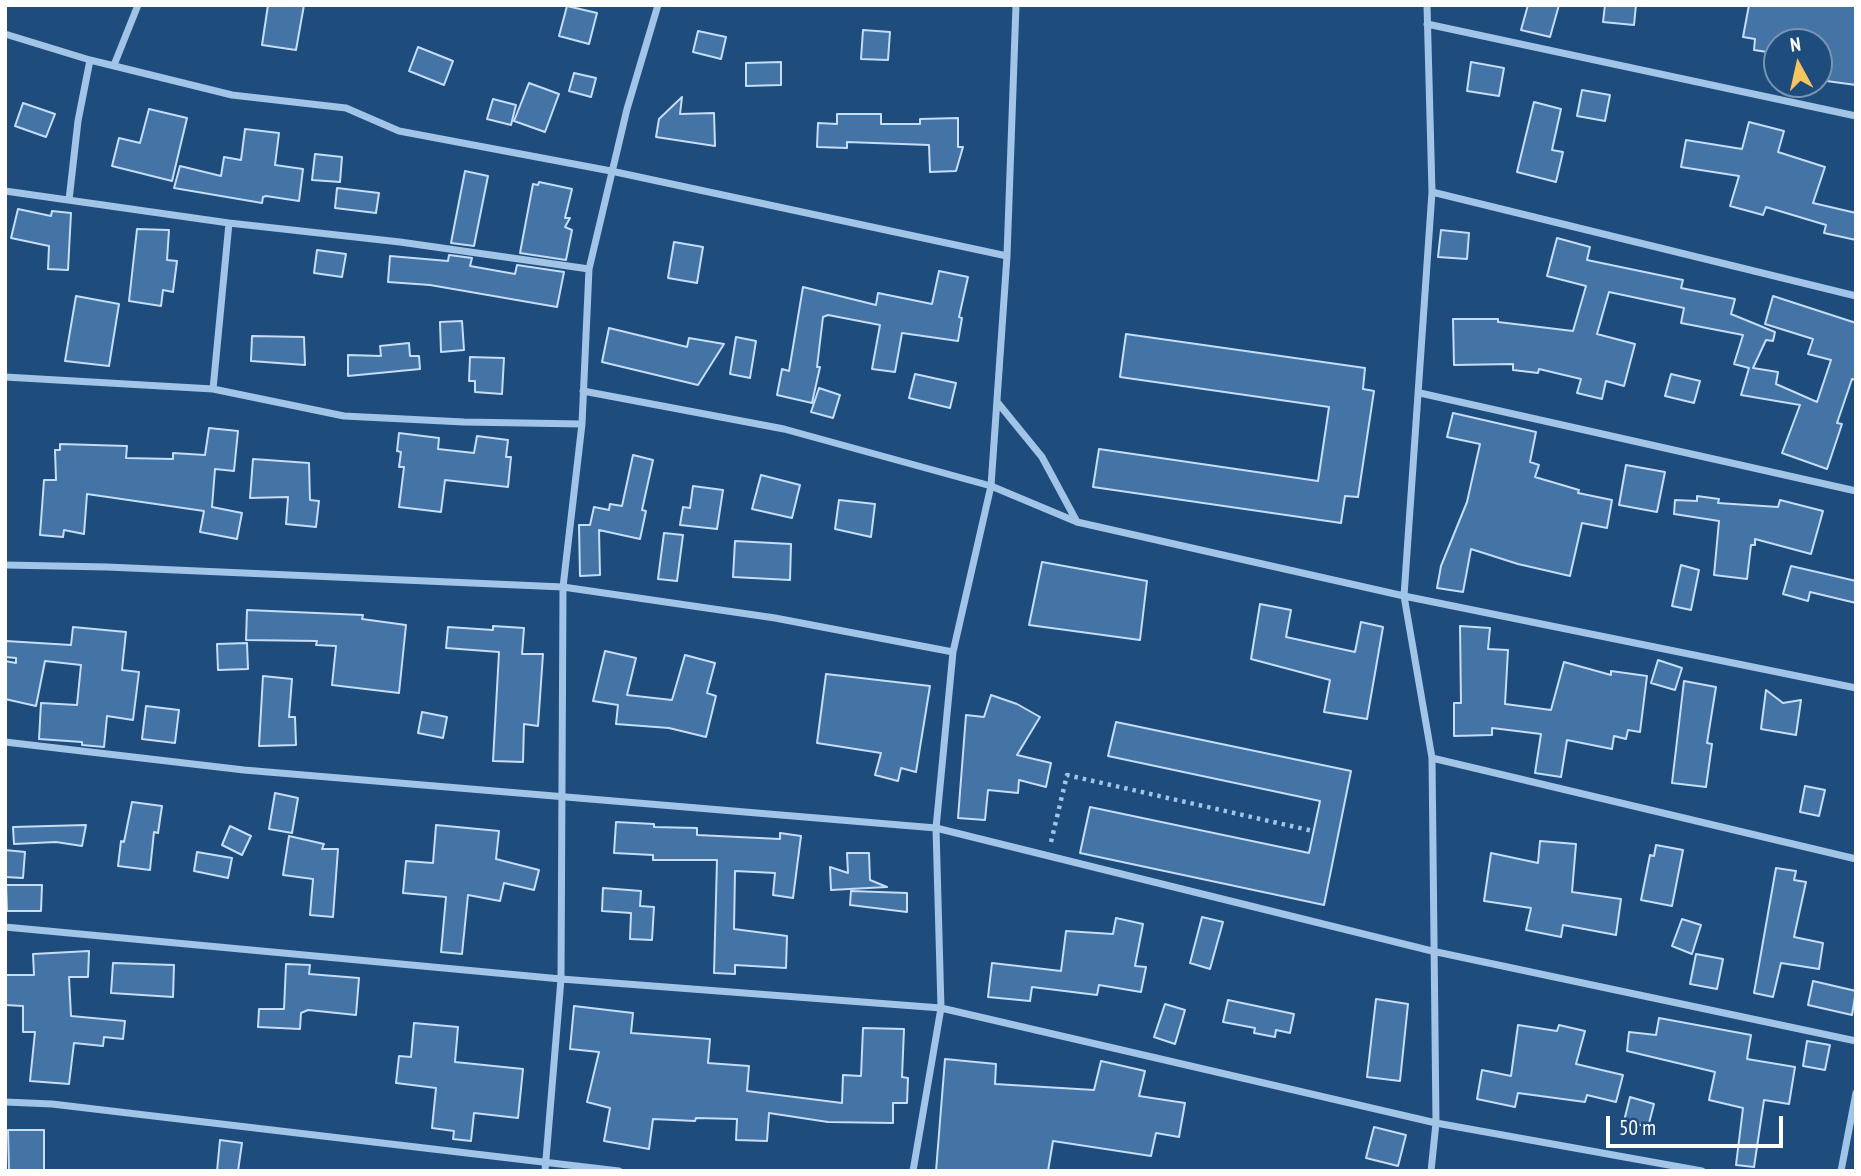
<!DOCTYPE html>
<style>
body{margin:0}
#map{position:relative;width:1861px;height:1176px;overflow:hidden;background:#1e4c7d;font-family:"PT Sans Narrow",sans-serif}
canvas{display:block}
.frame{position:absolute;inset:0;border:7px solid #fff;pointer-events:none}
.north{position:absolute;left:1763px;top:28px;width:70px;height:70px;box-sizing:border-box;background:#1e4c7d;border:2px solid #7894b1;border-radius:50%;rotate:352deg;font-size:19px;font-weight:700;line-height:28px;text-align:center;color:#fff}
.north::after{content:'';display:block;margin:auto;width:24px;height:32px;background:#f6c461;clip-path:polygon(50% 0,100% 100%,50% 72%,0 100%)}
.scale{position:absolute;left:1606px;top:1116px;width:177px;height:32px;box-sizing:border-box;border:4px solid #fff;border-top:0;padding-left:9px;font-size:21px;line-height:24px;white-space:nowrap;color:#fff;-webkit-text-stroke:5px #1e4c7d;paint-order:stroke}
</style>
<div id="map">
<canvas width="1861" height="1176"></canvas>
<div class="frame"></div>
<div class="north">N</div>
<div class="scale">50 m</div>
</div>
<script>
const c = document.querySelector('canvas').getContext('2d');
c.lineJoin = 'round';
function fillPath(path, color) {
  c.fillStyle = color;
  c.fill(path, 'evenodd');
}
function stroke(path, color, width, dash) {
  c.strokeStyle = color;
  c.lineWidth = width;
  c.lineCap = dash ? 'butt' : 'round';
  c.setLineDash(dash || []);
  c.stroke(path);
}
const building = new Path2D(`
 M268,5H304L296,50L262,45Z
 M1528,5H1559L1550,37L1521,30Z
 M1605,5H1636L1634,25L1603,22Z
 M1749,5H1856V85L1819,80V42H1776L1774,53L1754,50L1755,39L1743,37Z
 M567,6L597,13L589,44L559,36Z
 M863,30L890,32L888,60L861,59Z
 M698,31L726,37L721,59L693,52Z
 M418,47L453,61L444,85L409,71Z
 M781,62V85L746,86V63Z
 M1471,62L1504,68L1499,96L1467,91Z
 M574,73L596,78L591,97L569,91Z
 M529,83L559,94L545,132L514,121Z
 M1582,90L1610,95L1605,121L1577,116Z
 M682,97L680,114L714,113L715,146L656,137L659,119Z
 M493,99L516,105L511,125L487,119Z
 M1534,102L1561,109L1552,150L1563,152L1556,182L1517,172Z
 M23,103L55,114L46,137L15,126Z
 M149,109L187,118L172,181L112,166L119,138L140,143Z
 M837,114H881V124H920V119L958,118V147H963L956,171L930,172L929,145L847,142V148L817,147L818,123L837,124Z
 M1749,122L1784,131L1778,152L1825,167L1813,203L1856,213V240L1824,233L1826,225L1766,207L1763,215L1730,206L1739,176L1681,167L1686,140L1742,149Z
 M245,129L279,133L275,165L303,169L299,201L266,196L263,197L262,203L174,188L180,166L221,176L224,157L241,160Z
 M315,154L342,157L340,182L312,180Z
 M465,171L488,176L474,246L451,243Z
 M539,182L572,189L565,218H570L565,227L572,230L566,260L520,253L533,184L538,185Z
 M337,188L379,193L376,213L335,208Z
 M18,209L51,216L52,211L71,213L68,270L48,269L49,246L11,238Z
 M137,229L169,230L167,260L177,261L173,292L163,290L161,306L129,301Z
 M1441,230L1469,233L1467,259L1438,257Z
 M1557,238L1590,247L1587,260L1683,280L1681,288L1735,299L1731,314L1775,332L1773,341L1766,340L1753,368L1778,372L1776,384L1817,402L1831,360L1808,354L1813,339L1765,324L1773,296L1856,323V380L1852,379L1837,423L1842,424L1827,469L1782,453L1800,405L1741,395L1749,368L1734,364L1743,335L1681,323L1684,308L1609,292L1597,334L1635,344L1624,386L1606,381L1602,399L1577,393L1581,379L1539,369L1538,373L1513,370V364L1454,365L1453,319H1498V322L1573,331L1586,286L1547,276Z
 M674,242L703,247L697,283L668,278Z
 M317,250L346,254L342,277L314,273Z
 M449,255L472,258L470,266L515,274L517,265L564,272L557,307L430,285L388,282L390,256L448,261Z
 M939,271L968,277L959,317L962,318L958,341L902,333L895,372L872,369L880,325L828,315L823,317L817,367H820L812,403L777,395L782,369L789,371L803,287L876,305L878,293L932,304Z
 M76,296L119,304L109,366L65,361Z
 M462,321L464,350L441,352L440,322Z
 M609,328L687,347L689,338L724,344L698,385L602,362Z
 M1126,334L1365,368L1363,389L1374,391L1358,497L1345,496L1341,523L1093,487L1099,449L1318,481L1329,407L1120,377Z
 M252,336L304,337L305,365L251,361Z
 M736,337L756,341L750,378L730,374Z
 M409,343L410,356H419L420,369L348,376V355L381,356L380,346Z
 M470,357L504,358L502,394L475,392V381H469Z
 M915,374L956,383L950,408L909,398Z
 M1671,374L1700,381L1694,403L1665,396Z
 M819,388L840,395L833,418L811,412Z
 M1453,413L1536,432L1530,462L1539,465L1535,477L1579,490L1578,493L1612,500L1607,528L1582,523L1570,576L1518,564L1471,549L1463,592L1437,588L1441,566L1467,502L1480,444L1447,437Z
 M209,428L238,431L234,471L215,469L212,507L242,513L237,539L200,532L204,511L87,494L84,534L64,530L63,537L40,535L44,480H56L55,450H60V444L127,446L126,458L173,459V453L205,455Z
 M399,433L439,438L438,449L474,453L477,436L508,440L506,457H511L508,487L445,480L441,512L399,507L404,467H399L401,452L397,451Z
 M633,455L653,460L642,510L646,511L640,539L599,530L600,575L580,576L579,525H590L594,507L609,510L610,504L622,506Z
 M253,459L309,463L310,500L319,501L316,527L286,524L288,497L250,498Z
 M1626,465L1665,472L1657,512L1619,505Z
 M761,475L800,485L792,518L752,509Z
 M693,486L723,490L717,529L680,525L683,507L690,508Z
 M1697,496L1719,499L1718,503L1778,507L1780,500L1823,511L1811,554L1755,539V545H1751L1747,579L1714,575L1719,521L1674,514L1675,500L1697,501Z
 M839,500L875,504L871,537L835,529Z
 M664,533L683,535L677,581L658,579Z
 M735,541L791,544L790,580L733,577Z
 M1042,562L1147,581L1140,640L1029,625Z
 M1681,565L1699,570L1691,610L1672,606Z
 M1791,566L1856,581V603L1810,592L1808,601L1783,594Z
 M1260,604L1291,610L1286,637L1355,652L1361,622L1383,627L1367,719L1324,712L1330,680L1251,659Z
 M247,610L363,615L362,619L406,625L399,693L332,685L336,646L316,645L317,641L246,640Z
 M493,626L524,628L522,654H543L538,726L524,724L523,762L493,761L499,652L446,648L448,627L493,630Z
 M1460,626L1490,628L1488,649L1508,650L1505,704L1551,710L1564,662L1611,675V671L1647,676L1640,732L1628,730L1626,739L1614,736L1612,749L1567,740L1561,777L1535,773L1541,734L1492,728V735L1454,736V703H1461Z
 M73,627L126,632L122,670L139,672L133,720L107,716L104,747L82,745V742L39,739L41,703L77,705L81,665L45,661L36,706L5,699V661L16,663V658L5,657L6,641L71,645Z
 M247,643L248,669L218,670L217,644Z
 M605,651L636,658L627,695L672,700L685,655L715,663L707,693L716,696L706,737L669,728L616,724L618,705L593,701Z
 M1658,660L1682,668L1675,690L1651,683Z
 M826,674L930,686L916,772L901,768L898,781L875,775L881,753L817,743Z
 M263,676L292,679L289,717H295L296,745L259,746Z
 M1684,681L1716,687L1707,743L1712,744L1706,787L1672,783Z
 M1766,690L1783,703L1801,700L1796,735L1761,729Z
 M991,695L1017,704L1040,717L1017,755L1051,763L1046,787L1019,780L1018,793L988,790L985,820L958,818L966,715L984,717Z
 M146,706L179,710L175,743L142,739Z
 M422,712L447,717L443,738L418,733Z
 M1116,722L1351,771L1324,905L1080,853L1090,807L1309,853L1320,801L1108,756Z
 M1805,786L1825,790L1819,816L1800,812Z
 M275,793L298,798L292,833L269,829Z
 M132,802L162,806L158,833L154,832L150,870L118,866L121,841L124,842Z
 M616,822L654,824V827L697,828V835L780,839V833L801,836L793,898L773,895L775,873L735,871L734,929L787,936L786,968L735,965V974L714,973L717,860H653V855L614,853Z
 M86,825L82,846L56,842L14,844L13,827Z
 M436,825L499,831L496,859L539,870L534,890L504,883L500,901L468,895L462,954L441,952L446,897L403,893L406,861L433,863Z
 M230,826L251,836L242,855L222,845Z
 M289,836L324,844L322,849H338L333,917L310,915L313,879L283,875Z
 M1540,841L1576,844L1572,892L1621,899L1616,935L1563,925L1561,937L1526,930L1531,908L1484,901L1491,853L1538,863Z
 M1656,845L1683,850L1672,906L1641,900L1650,855L1654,856Z
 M5,850L25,852L23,878L5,877Z
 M197,852L232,858L228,878L194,871Z
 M847,853H869L870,880L887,887L831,890L830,867L848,873Z
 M1776,868L1796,871L1794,880L1806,882L1794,937L1823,943L1819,969L1781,963L1773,997L1754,993Z
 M6,885H42L41,911H7Z
 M603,888L641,891L640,906L654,907L652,940L630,939L631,913L602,911Z
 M851,891L907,893V912L850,905Z
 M1202,917L1223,922L1210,969L1190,963Z
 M1116,918L1143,924L1135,966L1146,967L1141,992L1099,985L1097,995L1032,987L1030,1001L988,997L992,963L1061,971L1066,931L1113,934Z
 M1682,919L1701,925L1692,954L1672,946Z
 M89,951L88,977H69L71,1016L125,1021L123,1039L104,1037L103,1046L74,1043L69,1084L30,1081L35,1032H23V1006L5,1005V975H34L33,954Z
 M1696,954L1723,959L1717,989L1690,984Z
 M113,963L174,965L173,997L111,993Z
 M286,964L310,965L309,974L359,978L356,1015L308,1010L301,1013L300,1029L258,1027L259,1009H284Z
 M1813,981L1856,991L1852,1015L1808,1005Z
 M1376,999L1408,1004L1400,1081L1367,1077Z
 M1228,1000L1294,1014L1290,1033L1276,1030L1275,1037L1254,1033L1255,1028L1223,1022Z
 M1165,1004L1185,1010L1175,1044L1154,1037Z
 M574,1006L633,1013L631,1033L710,1039L708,1063L749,1066L747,1091L842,1103L843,1075L861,1076L863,1028L904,1029L902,1077L908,1078L907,1103H893V1123L828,1122L769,1113L767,1141L736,1140L737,1119L696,1118L695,1121L653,1119L649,1149L604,1141L610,1108L587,1102L599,1052L570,1049Z
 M1659,1018L1751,1035L1747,1059L1795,1067L1789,1104L1764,1100L1754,1167L1736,1165L1743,1108L1709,1100L1715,1072L1627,1051L1629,1032L1656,1035Z
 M414,1023L458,1027L455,1062L523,1069L518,1118L474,1113L471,1141L453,1139L454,1131L432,1128L436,1088L396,1083L399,1056L411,1057Z
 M1518,1025L1557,1031L1559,1025L1585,1031L1576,1064L1623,1075L1616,1102L1587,1095L1585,1102L1518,1093L1515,1107L1477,1099L1482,1070L1511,1076Z
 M1807,1041L1830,1045L1825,1070L1803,1066Z
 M945,1059L996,1064L995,1084L1094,1090L1101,1061L1145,1071L1139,1096L1185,1103L1179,1137L1156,1133L1151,1156L1053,1141L1048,1171H936Z
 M1630,1097L1654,1104L1648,1127L1624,1121Z
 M1374,1127L1406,1135L1398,1166L1366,1158Z
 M8,1130H44V1171H9Z
 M220,1140L242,1143L238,1171H217Z`);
const path = new Path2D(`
 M1051,842L1067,775L1313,831`);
const minor = new Path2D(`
 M1427,5L1432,192L1404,596L1432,758L1436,1123L1431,1171
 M1427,24L1856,116
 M5,34L90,60L232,95L346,108L399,131L611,171L1007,256
 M114,65L138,5
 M5,191L229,223L400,242L589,269
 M1432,192L1856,296
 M69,200L78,121L90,60
 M5,377L213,389L344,416L464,422L582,424
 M213,389L229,223
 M583,391L784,429L991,486L1077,522L1404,596L1856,688
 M1420,393L1856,491
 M998,403L1042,457L1077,522
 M5,565L107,567L563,587L775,618L953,652
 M5,742L244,770L936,828L1432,951L1856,1041
 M1432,758L1856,859
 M5,927L561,979L941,1008L1436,1123L1702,1171
 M5,1102L52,1104L619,1171
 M545,1171L561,979L563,587L582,424L589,269L627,109L658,5
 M913,1171L941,1008L936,828L953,652L991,486L1007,256L1016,5
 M1841,1171L1856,1093`);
fillPath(building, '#4374a5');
stroke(building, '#c5ddf6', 2);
stroke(path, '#a1c4e7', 4.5, [3.5, 5]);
stroke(minor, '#a1c4e7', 7);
</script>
